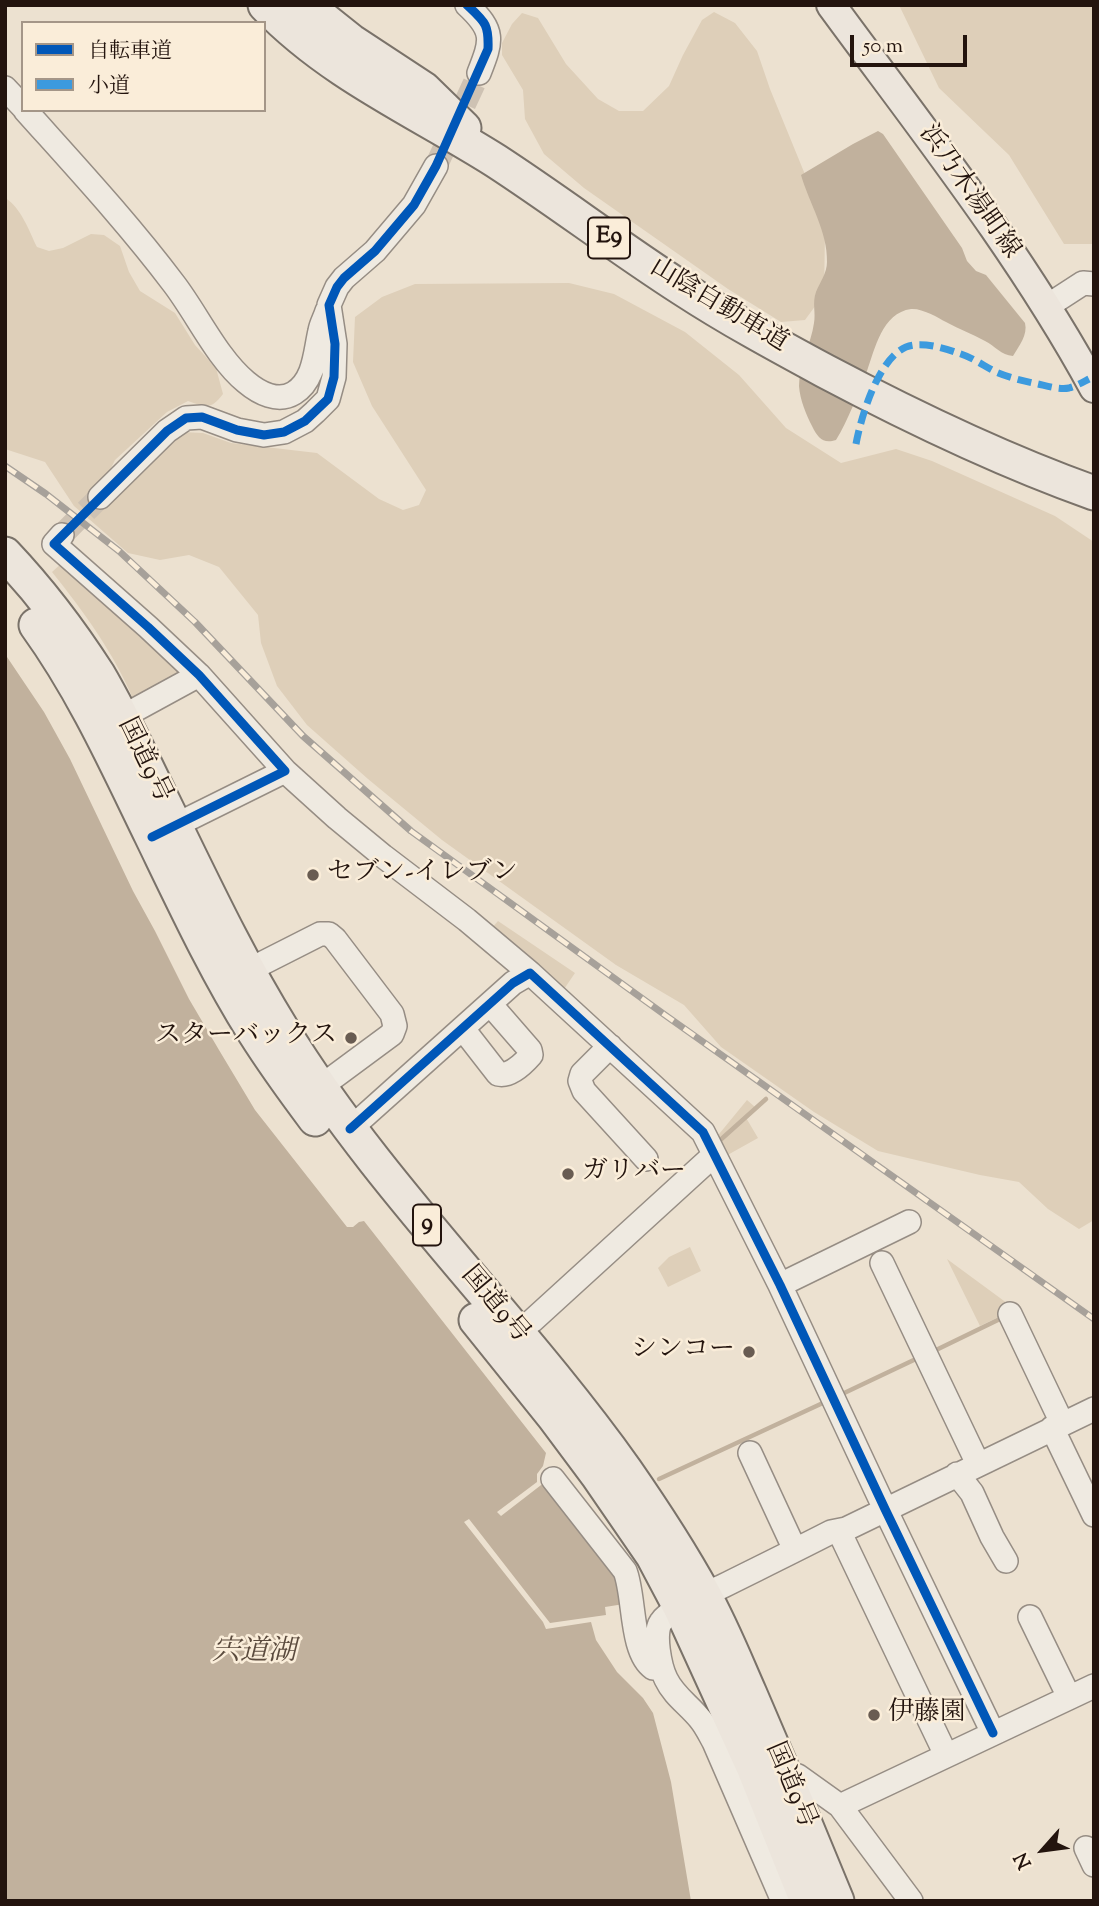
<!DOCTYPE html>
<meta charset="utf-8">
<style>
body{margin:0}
#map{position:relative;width:1099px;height:1906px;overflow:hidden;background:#ece1d0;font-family:"Sorts Mill Goudy","Noto Serif JP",serif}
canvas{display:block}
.frame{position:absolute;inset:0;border:7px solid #23140e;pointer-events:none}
.legend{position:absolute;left:21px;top:21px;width:245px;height:91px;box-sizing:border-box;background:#faedd9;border:2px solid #a49688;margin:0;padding:9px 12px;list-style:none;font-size:21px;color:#23140e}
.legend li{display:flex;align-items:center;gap:14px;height:35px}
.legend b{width:35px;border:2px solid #a49688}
.north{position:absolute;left:1008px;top:1815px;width:70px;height:70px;-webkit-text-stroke:5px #faedd9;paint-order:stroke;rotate:242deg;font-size:19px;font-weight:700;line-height:28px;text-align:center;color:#23140e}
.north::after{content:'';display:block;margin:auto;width:24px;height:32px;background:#23140e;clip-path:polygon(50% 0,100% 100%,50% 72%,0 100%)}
.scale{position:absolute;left:850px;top:35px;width:117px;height:32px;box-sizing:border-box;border:4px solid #23140e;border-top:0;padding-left:9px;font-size:21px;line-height:24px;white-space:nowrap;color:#23140e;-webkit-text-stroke:5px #faedd9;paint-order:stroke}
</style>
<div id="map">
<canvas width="1099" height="1906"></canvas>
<div class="frame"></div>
<ul class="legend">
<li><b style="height:9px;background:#0057b8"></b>自転車道</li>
<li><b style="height:9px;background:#3c9ade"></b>小道</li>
</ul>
<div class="north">N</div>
<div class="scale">50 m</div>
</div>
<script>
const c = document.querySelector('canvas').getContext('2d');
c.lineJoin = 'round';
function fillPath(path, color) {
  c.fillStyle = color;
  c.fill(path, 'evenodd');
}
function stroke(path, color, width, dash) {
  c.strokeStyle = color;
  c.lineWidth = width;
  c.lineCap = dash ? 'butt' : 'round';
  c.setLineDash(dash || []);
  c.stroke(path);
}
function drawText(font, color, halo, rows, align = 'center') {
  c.font = font + ' "Sorts Mill Goudy","Noto Serif JP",serif';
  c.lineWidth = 5;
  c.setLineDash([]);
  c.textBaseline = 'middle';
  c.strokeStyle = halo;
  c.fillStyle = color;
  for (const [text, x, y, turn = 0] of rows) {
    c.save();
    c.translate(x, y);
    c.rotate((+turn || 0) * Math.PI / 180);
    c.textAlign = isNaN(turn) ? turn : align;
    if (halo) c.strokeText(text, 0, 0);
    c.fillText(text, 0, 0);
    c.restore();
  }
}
const green = new Path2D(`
 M899,5H1094V244H1064L1009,155L939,88Z
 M714,12L735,23L757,51L770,89L804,172L825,232L824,294L805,320L781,322L728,289L584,188L544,154L525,119L523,90L502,55V43L512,24L522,13L538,18L566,64L598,99L619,111H643L669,86L683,55L702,20Z
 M5,198C21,207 29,231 37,247L49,251L63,248L91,234L104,235L120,246L129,272L140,291L175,313L195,345L216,368L223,394C211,410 206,407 188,401L167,412L115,460L108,474L104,501L125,490L148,459L182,432L203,433L231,443L317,453L379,499L403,510L419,505L426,490L372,406L353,362L355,317L382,297L415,284L569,283L614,294L685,332L739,375L786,428L841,463L896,449L932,461L1055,516L1094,542V1220L1079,1229L1048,1209L1019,1182L980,1175L878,1151L814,1112L721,1047L684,1005L616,965L442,840L368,779L307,725L277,686L261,643L258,615L219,567L189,555L160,560L128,553L74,506L45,462L5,449Z
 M63,562L181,667L179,676L134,701C114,653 84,612 52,572Z
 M498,921L575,973L560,995L490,930Z
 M747,1100L755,1107L745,1116L758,1138L724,1157L715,1139Z
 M690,1247L701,1271L668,1287L658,1268L669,1257Z
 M947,1259L1015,1309L980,1326Z`);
const water = new Path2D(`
 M878,131L883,134L962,248L967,261L976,271L986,275L1025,323C1028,335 1019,346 1013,356C1001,355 995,346 985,341C972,334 959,329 946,322C937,317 922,308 911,309C882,313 875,349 867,371C858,393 848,421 836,440C823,444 818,438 812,426C806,414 800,400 799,386C799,365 811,344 814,323C816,313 812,303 816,292C820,282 827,273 827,262C828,232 809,203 801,175L853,144Z
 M5,654L44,712L70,759L133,891L155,931L189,999L219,1050L255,1110L347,1227H353L359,1222L364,1221L546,1453L543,1466L537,1474V1482L497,1512L501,1516L545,1482L619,1576L624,1604L605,1607L606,1615L550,1623L469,1519L464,1522L543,1622L546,1629L591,1622L596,1640L617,1672L643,1698L653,1713L671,1782L691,1901H5Z`);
const stream = new Path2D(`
 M717,1143L766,1099
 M934,1351L1002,1318
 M840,1395L918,1358
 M659,1479L825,1402`);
const minorTunnel = new Path2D(`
 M436,166L479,73
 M62,535L100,497`);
const minor = new Path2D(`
 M467,5C495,31 492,40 479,73
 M5,88L23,107
 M25,110C76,167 128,223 174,284C197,314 217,358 246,382C259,393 278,403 294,393C315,380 315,352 320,331C321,324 325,318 327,311
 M1046,307L1083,283L1094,284
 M100,497L167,431L186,418L202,417L237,430L264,435L284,432L305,421L315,412L328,399L334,377L335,344L329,305L337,287L344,278L375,251L414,205L436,166
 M62,535L54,544L148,627L199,675L285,771L164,831
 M122,717L199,675
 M285,771L337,818L383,856L467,920L530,973
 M249,970L320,934H329L335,939L392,1014L395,1026L392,1034L319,1088
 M463,1029L498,1074C510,1077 524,1063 531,1055L530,1050L490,1004
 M610,1046L582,1074L580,1081L584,1091L646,1159
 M350,1129L513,983L530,973L703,1132L780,1285L885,1509L993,1733
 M882,1263L978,1464
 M780,1285L909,1222
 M1010,1314L1062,1423
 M532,1321L714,1155
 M1052,1428L1094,1515
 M750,1453L795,1550
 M957,1474L972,1493L992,1537L1006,1561
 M553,1479L625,1571C635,1595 630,1652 653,1668H661
 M839,1531L946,1755
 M1030,1617L1069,1697
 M784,1771L798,1776L840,1806L911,1901
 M840,1806L1094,1686
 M1086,1848L1094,1865
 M783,1901L714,1742C710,1735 706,1726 700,1719C689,1705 674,1696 666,1679C660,1667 653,1633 661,1622C669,1609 706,1594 721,1587C757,1569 794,1551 831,1532L846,1529L1094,1409`);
const major = new Path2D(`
 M831,5C922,129 1020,252 1094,388`);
const highway = new Path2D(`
 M265,5C331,74 417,111 496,161C559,202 619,248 683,289C729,319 777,345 825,371C912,417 1001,460 1094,493
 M306,5L351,41L424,89L464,128
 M5,554C40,591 71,632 98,674C121,713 140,754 160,795C199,874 236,955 282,1029C380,1189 518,1319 626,1471C653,1510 680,1551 703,1593C721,1625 735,1660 750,1694C780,1763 809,1832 837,1901
 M36,625C83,690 116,763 151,835C183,901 215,970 254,1032C273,1062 294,1091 315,1119
 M476,1320L554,1417L598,1476L653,1556L680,1607L754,1769L807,1901`);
const rail = new Path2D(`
 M5,466L46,494L119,551L195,622L303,736L411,831L665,1015L1094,1319`);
const quiet = new Path2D(`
 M856,444C861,417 878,359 906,347C921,341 944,348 958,353C972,357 984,366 996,372C1010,378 1024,381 1038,384C1047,386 1060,390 1069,388C1076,386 1083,382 1089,379`);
const cycleway = new Path2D(`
 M152,837L285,771L199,675L148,627L54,544L167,431L186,418L202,417L237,430L264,435L284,432L305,421L328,399L334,377L335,344L329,305L337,287L344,278L375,251L414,205L436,166L488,49C489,24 485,22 467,5
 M350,1129L513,983L530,973L703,1132L780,1285L885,1509L993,1733`);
const markers = [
 [313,875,7,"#695c52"],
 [351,1038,7,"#695c52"],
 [568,1174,7,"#695c52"],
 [749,1352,7,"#695c52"],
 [874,1715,7,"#695c52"]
];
const shields = [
 [609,238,42],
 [427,1225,28]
];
const shieldNames = [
 ["E9",609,238],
 ["9",427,1225]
];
const streetNames = [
 ["浜乃木湯町線",968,193,55],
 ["山陰自動車道",718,307,31],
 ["国道9号",143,761,64],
 ["国道9号",494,1306,50],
 ["国道9号",789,1786,67]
];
const poiNames = [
 ["セブン-イレブン",327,875],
 ["スターバックス",337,1038,"right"],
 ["ガリバー",582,1174],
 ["シンコー",735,1352,"right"],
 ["伊藤園",888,1715]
];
const waterNames = [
 ["宍道湖",254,1654]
];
fillPath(green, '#decfb9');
fillPath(water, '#c1b19d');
stroke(stream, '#c1b19d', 4.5);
stroke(minorTunnel, '#cec2b3', 23, [23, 11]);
stroke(minor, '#968d84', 26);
stroke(major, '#7a7269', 32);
stroke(highway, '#7a7269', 37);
stroke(minor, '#efeae1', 23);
stroke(major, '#ece5dc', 28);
stroke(highway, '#ece5dc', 33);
stroke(rail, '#a7a19a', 7);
stroke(rail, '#faedd9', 4.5, [13]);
stroke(quiet, '#3c9ade', 7, [14, 7]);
stroke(cycleway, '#0057b8', 9);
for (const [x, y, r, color] of markers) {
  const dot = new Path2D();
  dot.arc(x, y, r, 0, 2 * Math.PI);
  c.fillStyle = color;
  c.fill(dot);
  stroke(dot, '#faedd9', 2.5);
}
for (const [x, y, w] of shields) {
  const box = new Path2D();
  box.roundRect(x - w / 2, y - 20.5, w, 41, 5);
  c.fillStyle = '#faedd9';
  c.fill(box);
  stroke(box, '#23140e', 2);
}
drawText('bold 24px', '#23140e', null, shieldNames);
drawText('26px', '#23140e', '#faedd9', streetNames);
drawText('26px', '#23140e', '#faedd9', poiNames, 'left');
drawText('italic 28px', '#5b4b3e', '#faedd9', waterNames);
</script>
